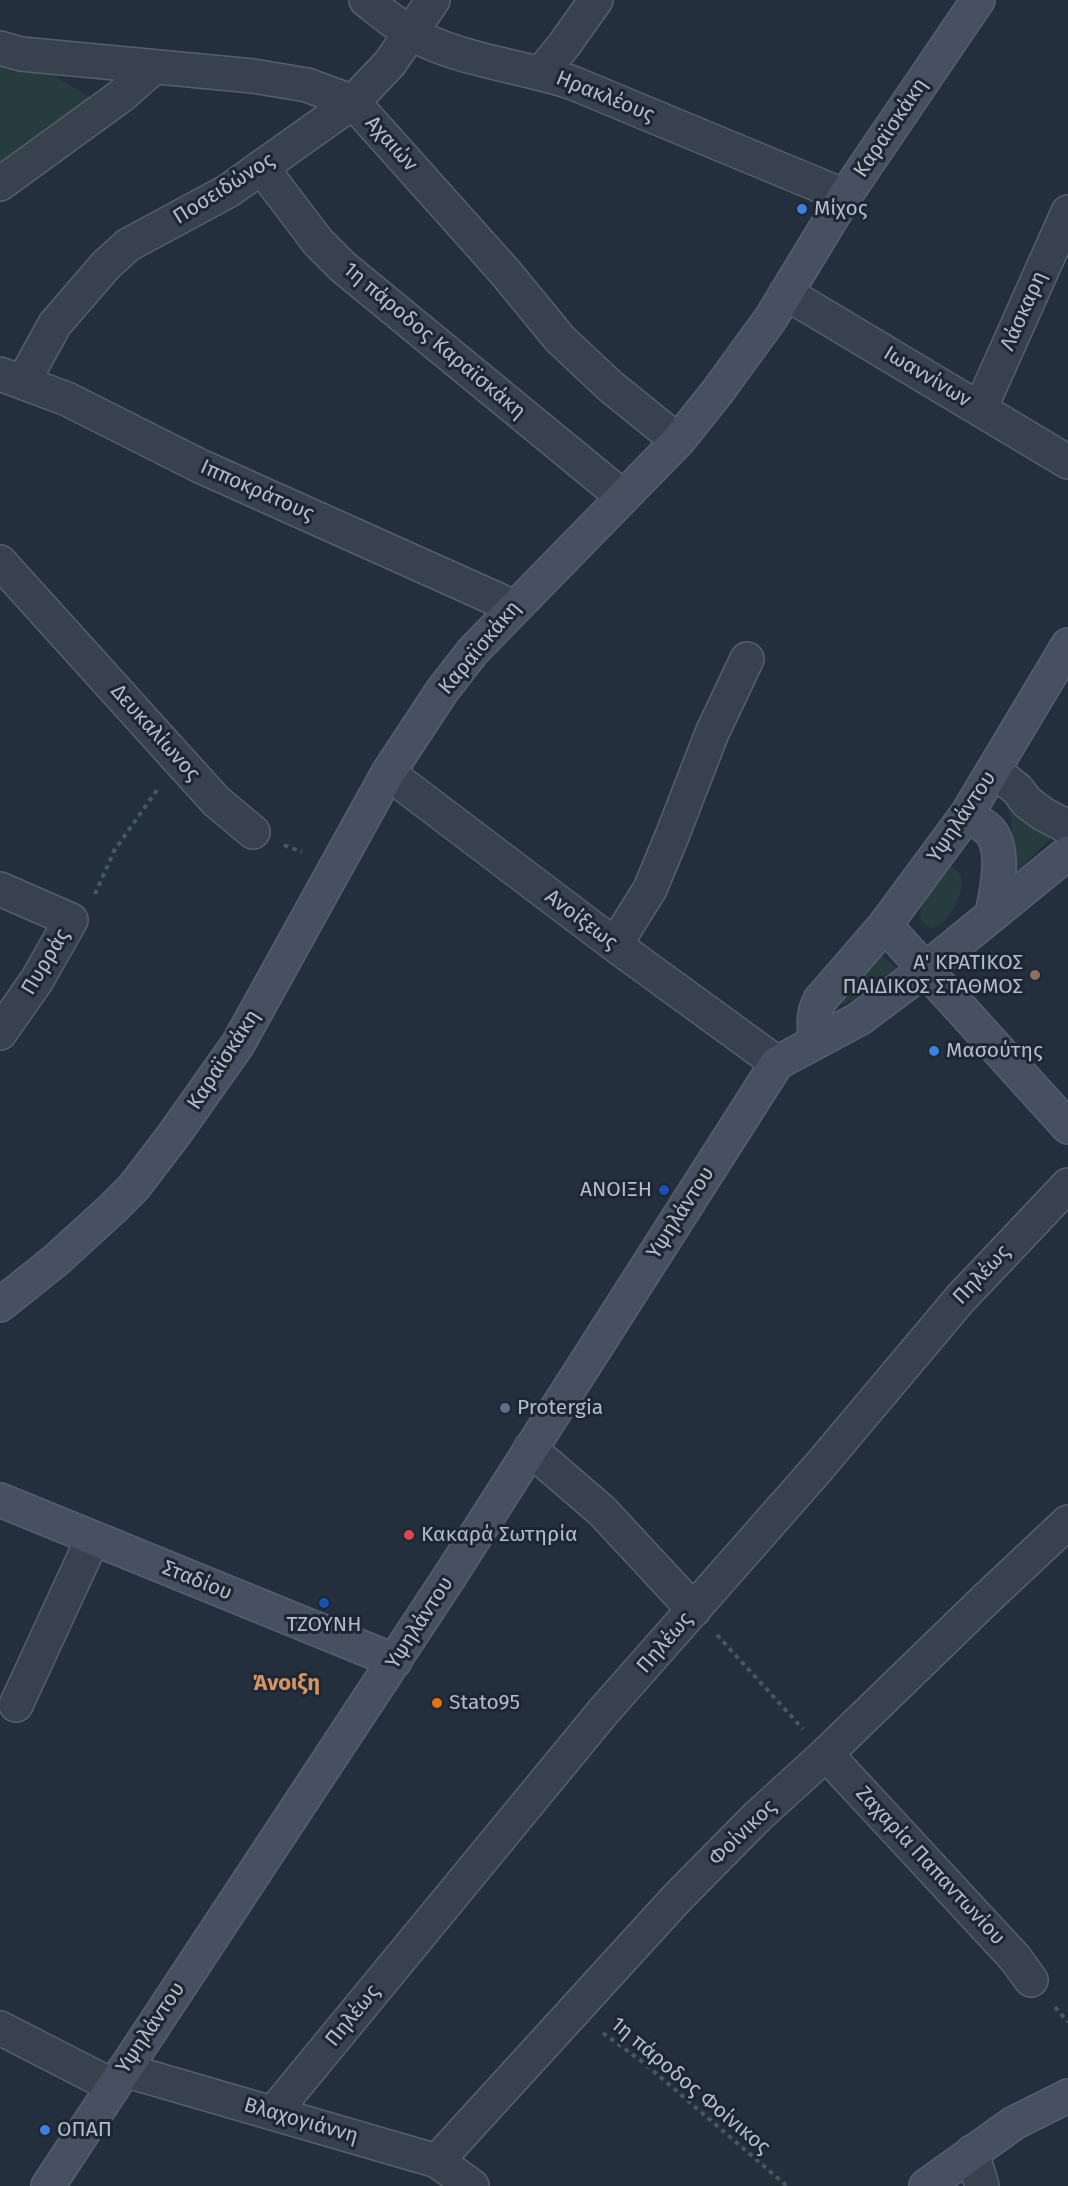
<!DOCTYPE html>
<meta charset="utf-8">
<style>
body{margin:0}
canvas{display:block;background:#242f3e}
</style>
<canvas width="1068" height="2186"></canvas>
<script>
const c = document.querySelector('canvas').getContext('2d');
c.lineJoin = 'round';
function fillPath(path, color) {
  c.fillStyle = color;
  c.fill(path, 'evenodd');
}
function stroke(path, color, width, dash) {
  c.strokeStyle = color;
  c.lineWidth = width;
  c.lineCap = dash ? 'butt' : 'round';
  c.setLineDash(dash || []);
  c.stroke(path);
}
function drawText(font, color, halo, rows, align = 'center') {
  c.font = font + ' "Fira Sans",sans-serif';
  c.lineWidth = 6;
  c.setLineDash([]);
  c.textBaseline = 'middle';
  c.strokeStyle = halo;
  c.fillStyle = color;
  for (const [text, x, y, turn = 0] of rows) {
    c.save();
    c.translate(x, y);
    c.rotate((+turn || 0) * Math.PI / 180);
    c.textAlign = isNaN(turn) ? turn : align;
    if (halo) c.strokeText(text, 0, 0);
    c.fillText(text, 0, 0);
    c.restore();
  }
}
const green = new Path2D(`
 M0,60L37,65L97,102L0,174Z
 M1009,802L1053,836L1012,876L1010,857L1012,836L1011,817L1006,805Z
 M949,867C974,871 956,911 944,921C940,924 935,926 931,928C903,917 938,881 949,867Z
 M881,954L896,968V974L855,999L843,1004L838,1001Z`);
const path = new Path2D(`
 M284,845L302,852
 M95,894L114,851L157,790
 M717,1635L803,1729
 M1055,2007L1068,2022
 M603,2033L644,2063L787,2186`);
const street = new Path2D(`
 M366,0C380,11 395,24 411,33C456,60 523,66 573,83L845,196
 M0,48L21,54L253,76L307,85L353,102L505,272L560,339L610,386L678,441
 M542,72L564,45L596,0
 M262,168L318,242L343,267L623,497
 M0,184L121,96L154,67
 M786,293L1068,462
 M0,374L67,399L200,466L514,607
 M23,382L55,324L106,265L128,245L228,191L353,102L390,63L433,0
 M980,409L1068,212
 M0,562L216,801L253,832
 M994,771L1017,789L1027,802L1043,814L1068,827
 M388,773L615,945L777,1063
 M0,889L71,920L37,980L0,1033
 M615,945L650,889L672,836L712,733L747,659
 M530,1449L602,1511L694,1610
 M16,1705L93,1538
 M826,1754L1015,1958L1031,1980
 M0,2028L113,2086
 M124,2070L437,2161L472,2186
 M274,2112L603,1712L818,1468L960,1299L1068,1185
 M972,2152L982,2186
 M437,2161L677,1898L758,1816L826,1754L987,1598L1068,1522`);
const secondary = new Path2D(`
 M967,814C974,819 984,825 990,831C1006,850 997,892 992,914
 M885,925L1068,1127
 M817,1041C813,1027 813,1013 820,1000L885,925L967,814L1068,645
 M0,1305L55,1261L112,1209L134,1187L173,1136L238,1044L388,773L442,691L473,651L678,441L718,391L771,318L845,196L978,0
 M0,1500L395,1661
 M48,2186L448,1579L777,1063L859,1019L926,969L1068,853
 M926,2186L1014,2123L1068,2096`);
const markers = [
 [802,209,6,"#3f7fe0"],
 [1035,975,6,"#8d6e63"],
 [934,1051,6,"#3f7fe0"],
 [664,1190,6,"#1a4fb4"],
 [505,1408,6,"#5c6f8a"],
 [409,1535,6,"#e0444e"],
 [324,1603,6,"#1a4fb4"],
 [437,1703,6,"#e8710a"],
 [45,2130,6,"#3f7fe0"]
];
const streetNames = [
 ["Ηρακλέους",605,97,22],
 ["Καραϊσκάκη",891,128,-56],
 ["Αχαιών",391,144,48],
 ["Ποσειδώνος",224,189,-32],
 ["Λάσκαρη",1024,311,-66],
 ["1η πάροδος Καραϊσκάκη",434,341,40],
 ["Ιωαννίνων",927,377,31],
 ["Ιπποκράτους",257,491,24],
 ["Καραϊσκάκη",480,648,-50],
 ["Δευκαλίωνος",155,733,48],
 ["Υψηλάντου",962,817,-56],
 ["Ανοίξεως",581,920,37],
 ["Πυρράς",46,962,-59],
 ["Καραϊσκάκη",224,1060,-57],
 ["Υψηλάντου",681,1213,-57],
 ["Πηλέως",982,1275,-47],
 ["Σταδίου",197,1581,22],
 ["Υψηλάντου",420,1623,-57],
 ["Πηλέως",665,1643,-49],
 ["Φοίνικος",743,1833,-44],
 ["Ζαχαρία Παπαντωνίου",930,1866,47],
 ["Πηλέως",353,2016,-51],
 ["Υψηλάντου",151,2028,-56],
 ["1η πάροδος Φοίνικος",690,2086,40],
 ["Βλαχογιάννη",301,2121,16]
];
const poiNames = [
 ["Μίχος",814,209],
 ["Α' ΚΡΑΤΙΚΟΣ",1023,963,"right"],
 ["ΠΑΙΔΙΚΟΣ ΣΤΑΘΜΟΣ",1023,987,"right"],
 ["Μασούτης",946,1051],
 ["ΑΝΟΙΞΗ",652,1190,"right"],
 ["Protergia",517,1408],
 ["Κακαρά Σωτηρία",421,1535],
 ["ΤΖΟΥΝΗ",324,1625,"center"],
 ["Stato95",449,1703],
 ["ΟΠΑΠ",57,2130]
];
const neighbourhoodNames = [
 ["Άνοιξη",286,1684]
];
fillPath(green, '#263c3f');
stroke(street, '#565f6c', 36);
stroke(secondary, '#565f6c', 36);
stroke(path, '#44595c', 4, [4.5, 4.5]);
stroke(street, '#38414e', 33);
stroke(secondary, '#465061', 33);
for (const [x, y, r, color] of markers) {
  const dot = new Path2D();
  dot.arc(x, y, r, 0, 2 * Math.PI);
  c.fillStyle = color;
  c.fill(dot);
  stroke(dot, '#1d2633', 2);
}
drawText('21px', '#b4bcc9', '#1d2633', streetNames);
drawText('21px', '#b4bcc9', '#1d2633', poiNames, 'left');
drawText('bold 22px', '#d59563', '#1d2633', neighbourhoodNames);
</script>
